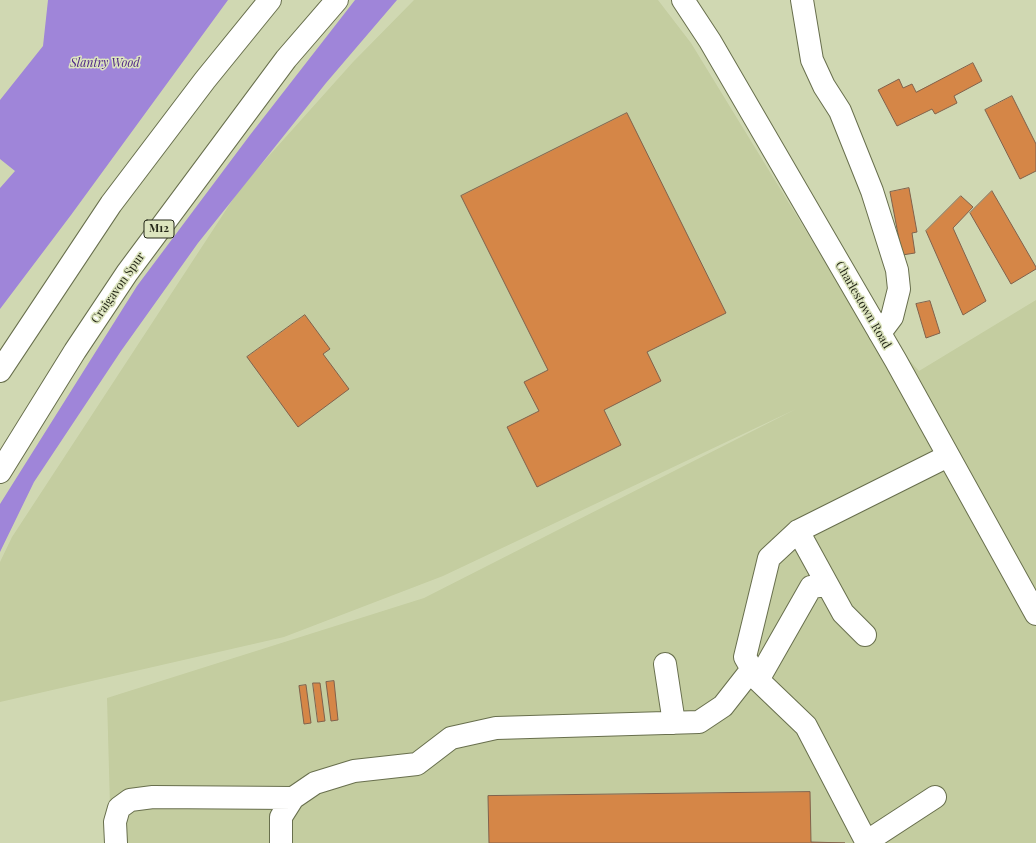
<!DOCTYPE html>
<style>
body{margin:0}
canvas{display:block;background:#d0d8b2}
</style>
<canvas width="1036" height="843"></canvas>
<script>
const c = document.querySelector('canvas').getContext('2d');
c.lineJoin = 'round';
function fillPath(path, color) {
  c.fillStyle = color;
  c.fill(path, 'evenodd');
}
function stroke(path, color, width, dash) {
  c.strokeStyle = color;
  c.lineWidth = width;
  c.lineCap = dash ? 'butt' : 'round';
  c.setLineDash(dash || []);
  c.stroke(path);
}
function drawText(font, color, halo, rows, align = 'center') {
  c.font = font + ' "Playfair Display",serif';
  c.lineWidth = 3;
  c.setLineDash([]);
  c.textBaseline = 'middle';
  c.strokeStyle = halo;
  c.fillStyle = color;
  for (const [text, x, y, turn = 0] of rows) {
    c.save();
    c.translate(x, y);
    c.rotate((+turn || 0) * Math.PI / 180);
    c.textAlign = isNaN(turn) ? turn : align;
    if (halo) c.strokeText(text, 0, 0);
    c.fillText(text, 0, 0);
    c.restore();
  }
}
const built = new Path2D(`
 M414,0H658L691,43L885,360L901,351L919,371L1036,300V843H111L107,698L424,598L796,409L443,576L284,637L0,702V562L12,537L241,187L353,62Z`);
const forest = new Path2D(`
 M48,0H228L71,215L0,309V188L15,171L0,159V100L43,46Z
 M355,0H397L326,83L198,243L121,351L34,482L0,552V504L137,286L250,135Z`);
const building = new Path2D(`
 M973,63L982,81L954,96L957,103L935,114L932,109L897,126L878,90L899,79L903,88L912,84L916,92Z
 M1012,96L1036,144V171L1020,179L985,110Z
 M627,113L726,313L647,352L661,381L604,410L621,445L537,487L507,427L539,411L524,382L548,370L461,196Z
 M909,188L917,232L912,233L915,253L902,255L890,192Z
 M992,191L1036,267V269L1011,284L970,213Z
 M961,196L973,207L953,228L986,301L963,315L926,231Z
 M930,301L940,333L926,338L916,304Z
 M305,315L330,349L323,354L349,389L298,427L247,357Z
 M334,681L338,720L331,721L326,682Z
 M313,683H320L325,721L318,722Z
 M306,685L311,723L304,724L299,686Z
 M810,792L811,842L845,843H489L488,796Z`);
const minor = new Path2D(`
 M802,0L812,60L824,86L840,111L872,191L897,270L899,289L892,317L880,333
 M798,531L843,613L865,635
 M665,664L674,723
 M758,680L811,587L827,585
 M866,842L935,797
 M116,843L115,822L119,808L130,800L153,797L293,798
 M281,843V817L293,798L315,783L354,771L417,764L451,738L496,728L699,722L723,706L752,669
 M867,843L806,726L758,680L745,657L769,558L798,531L948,456`);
const major = new Path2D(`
 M683,0L710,41L896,361L1036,614`);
const highway = new Path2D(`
 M0,371L111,204L205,80L270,0
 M0,472L75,351L127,273L286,59L337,0`);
const shields = [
 [159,229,30]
];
const shieldNames = [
 ["M12",159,229]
];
const parkNames = [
 ["Slantry Wood",105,63]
];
const streetNames = [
 ["Craigavon Spur",118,288,-55],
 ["Charlestown Road",863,305,60]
];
fillPath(built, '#c4cda0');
fillPath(forest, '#9f85d9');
fillPath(building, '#d58647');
stroke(building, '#80624c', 1);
stroke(minor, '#686f4d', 24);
stroke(major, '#686f4d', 24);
stroke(highway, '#686f4d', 24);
stroke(minor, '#fff', 22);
stroke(major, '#fff', 22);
stroke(highway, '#fff', 22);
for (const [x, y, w] of shields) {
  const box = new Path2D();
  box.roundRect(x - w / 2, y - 9, w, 18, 3);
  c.fillStyle = '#dde5bf';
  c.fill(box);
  stroke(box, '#252819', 1);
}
drawText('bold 11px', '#252819', null, shieldNames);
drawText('italic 12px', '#4d2486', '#dde5bf', parkNames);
drawText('12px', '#252819', '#dde5bf', streetNames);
</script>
